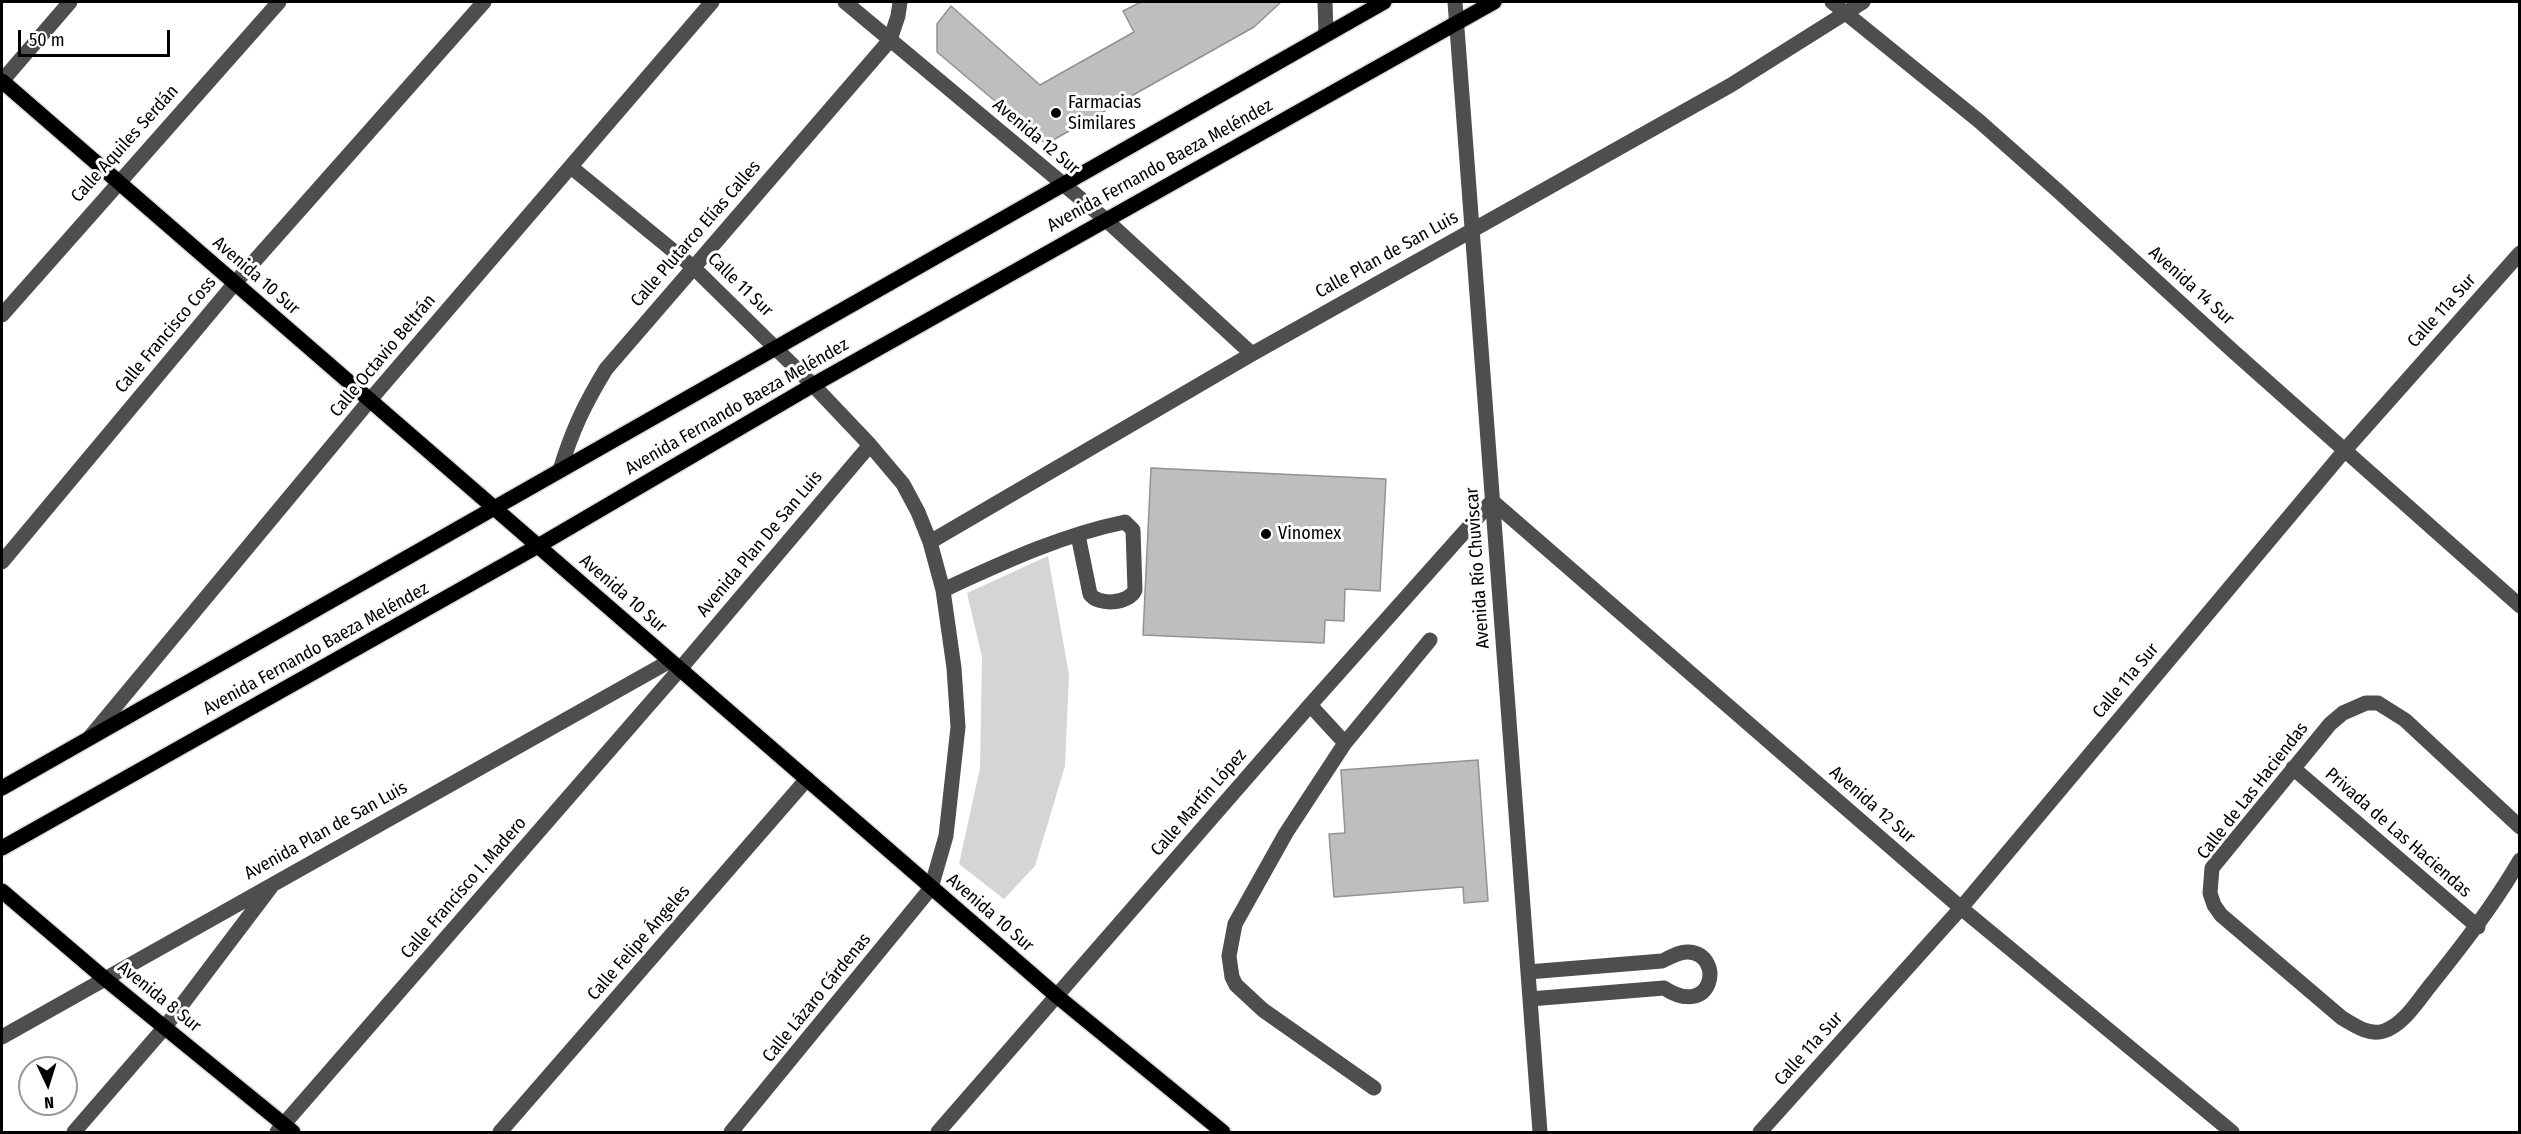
<!DOCTYPE html>
<meta charset="utf-8">
<style>
body{margin:0}
#map{position:relative;width:2521px;height:1134px;overflow:hidden;background:#fff;font-family:"Fira Sans Condensed",sans-serif}
canvas{display:block}
.frame{position:absolute;inset:0;border:3px solid #000;pointer-events:none}
.north{position:absolute;left:18px;top:1056px;width:60px;height:60px;box-sizing:border-box;background:#fff;border:2px solid #999;border-radius:50%;rotate:176deg;font-size:16px;font-weight:700;line-height:24px;text-align:center;color:#000}
.north::after{content:'';display:block;margin:auto;width:21px;height:27px;background:#000;clip-path:polygon(50% 0,100% 100%,50% 72%,0 100%)}
.scale{position:absolute;left:18px;top:30px;width:152px;height:27px;box-sizing:border-box;border:3px solid #000;border-top:0;padding-left:8px;font-size:18px;line-height:21px;white-space:nowrap;color:#000;-webkit-text-stroke:4px #fff;paint-order:stroke}
</style>
<div id="map">
<canvas width="2521" height="1134"></canvas>
<div class="frame"></div>
<div class="north">N</div>
<div class="scale">50 m</div>
</div>
<script>
const c = document.querySelector('canvas').getContext('2d');
c.lineJoin = 'round';
function fillPath(path, color) {
  c.fillStyle = color;
  c.fill(path, 'evenodd');
}
function stroke(path, color, width, dash) {
  c.strokeStyle = color;
  c.lineWidth = width;
  c.lineCap = dash ? 'butt' : 'round';
  c.setLineDash(dash || []);
  c.stroke(path);
}
function drawText(font, color, halo, rows, align = 'center') {
  c.font = font + ' "Fira Sans Condensed",sans-serif';
  c.lineWidth = 6;
  c.setLineDash([]);
  c.textBaseline = 'middle';
  c.strokeStyle = halo;
  c.fillStyle = color;
  for (const [text, x, y, turn = 0] of rows) {
    c.save();
    c.translate(x, y);
    c.rotate((+turn || 0) * Math.PI / 180);
    c.textAlign = isNaN(turn) ? turn : align;
    if (halo) c.strokeText(text, 0, 0);
    c.fillText(text, 0, 0);
    c.restore();
  }
}
const green = new Path2D(`
 M1048,556L1069,675L1065,766L1035,866L1004,899L959,864L980,768L982,657L967,593Z`);
const building = new Path2D(`
 M1141,2H1281L1254,27L1046,144L937,52V24L951,6L1040,85L1134,32L1123,11Z
 M1151,468L1386,479L1380,591L1345,589L1344,621L1325,620L1324,643L1143,635Z
 M1478,760L1488,901L1464,903L1463,887L1334,897L1329,834L1345,833L1341,770Z`);
const minor = new Path2D(`
 M845,2L1105,219L1252,354
 M1325,2L1326,34
 M1455,2L1540,1132
 M1832,2L1979,121L2058,191L2234,352L2520,606
 M2,81L70,2
 M571,167L693,267L813,385L870,445L903,484L918,512L930,542L943,590L954,668L958,727L946,836L931,888L731,1132
 M2,315L279,2
 M560,470C572,431 584,405 606,369L890,40L898,16L900,2
 M930,542L1252,354L1731,85L1863,2
 M2,562L235,283L484,2
 M943,590C1002,563 1061,535 1125,522L1133,530L1135,590C1129,604 1098,606 1090,594L1078,535
 M1310,705L1345,743L1430,640
 M90,737L370,400L712,2
 M1345,743L1286,833L1235,924L1229,956L1232,977L1236,985L1263,1010L1374,1088
 M2293,768L2478,927
 M2520,827L2405,720L2378,703H2366L2343,713L2330,724L2212,868L2210,893L2214,905L2221,915L2342,1018C2354,1025 2369,1036 2384,1031C2403,1025 2417,1002 2429,987C2462,946 2493,906 2520,860
 M1528,972L1662,961C1671,957 1680,951 1689,952C1725,955 1713,1020 1664,988L1530,999
 M2,1037L670,661
 M74,1132L165,1027L271,887
 M277,1132L680,669L870,445
 M500,1132L807,779
 M938,1132L1310,705L1492,501L1961,908L2232,1132
 M1760,1132L1961,908L2345,450L2520,253`);
const major = new Path2D(`
 M2,81L1058,997L1223,1132
 M2,788L1384,2
 M2,848L538,546L813,385L1494,2
 M2,891L104,978L293,1132`);
const markers = [
 [1056,113,6,"#000"],
 [1266,534,6,"#000"]
];
const poiNames = [
 ["Farmacias",1068,103],
 ["Similares",1068,124],
 ["Vinomex",1278,534]
];
const streetNames = [
 ["Avenida 12 Sur",1036,137,40],
 ["Calle Aquiles Serdán",125,144,-48],
 ["Avenida Fernando Baeza Meléndez",1160,166,-29],
 ["Calle Plutarco Elías Calles",696,234,-49],
 ["Calle Plan de San Luis",1387,255,-29],
 ["Avenida 10 Sur",256,276,41],
 ["Calle 11 Sur",740,285,44],
 ["Avenida 14 Sur",2191,286,42],
 ["Calle 11a Sur",2442,311,-48],
 ["Calle Francisco Coss",166,335,-50],
 ["Calle Octavio Beltrán",383,356,-50],
 ["Avenida Fernando Baeza Meléndez",737,407,-30],
 ["Avenida Plan De San Luis",760,544,-50],
 ["Avenida Río Chuviscar",1478,568,-94],
 ["Avenida 10 Sur",623,594,41],
 ["Avenida Fernando Baeza Meléndez",316,649,-29],
 ["Calle 11a Sur",2126,681,-50],
 ["Calle de Las Haciendas",2253,791,-52],
 ["Calle Martín López",1199,803,-49],
 ["Avenida 12 Sur",1872,805,41],
 ["Avenida Plan de San Luis",326,831,-29],
 ["Privada de Las Haciendas",2398,833,41],
 ["Calle Francisco I. Madero",464,888,-49],
 ["Avenida 10 Sur",990,913,41],
 ["Calle Felipe Ángeles",639,943,-49],
 ["Avenida 8 Sur",159,997,39],
 ["Calle Lázaro Cárdenas",817,998,-51],
 ["Calle 11a Sur",1809,1049,-48]
];
fillPath(green, '#d5d5d5');
fillPath(building, '#bebebe');
stroke(building, '#929292', 1.5);
stroke(major, '#dbdbdb', 18);
stroke(minor, '#4e4e4e', 15);
stroke(major, '#000', 15);
for (const [x, y, r, color] of markers) {
  const dot = new Path2D();
  dot.arc(x, y, r, 0, 2 * Math.PI);
  c.fillStyle = color;
  c.fill(dot);
  stroke(dot, '#fff', 2);
}
drawText('18px', '#000', '#fff', poiNames, 'left');
drawText('18px', '#000', '#fff', streetNames);
</script>
